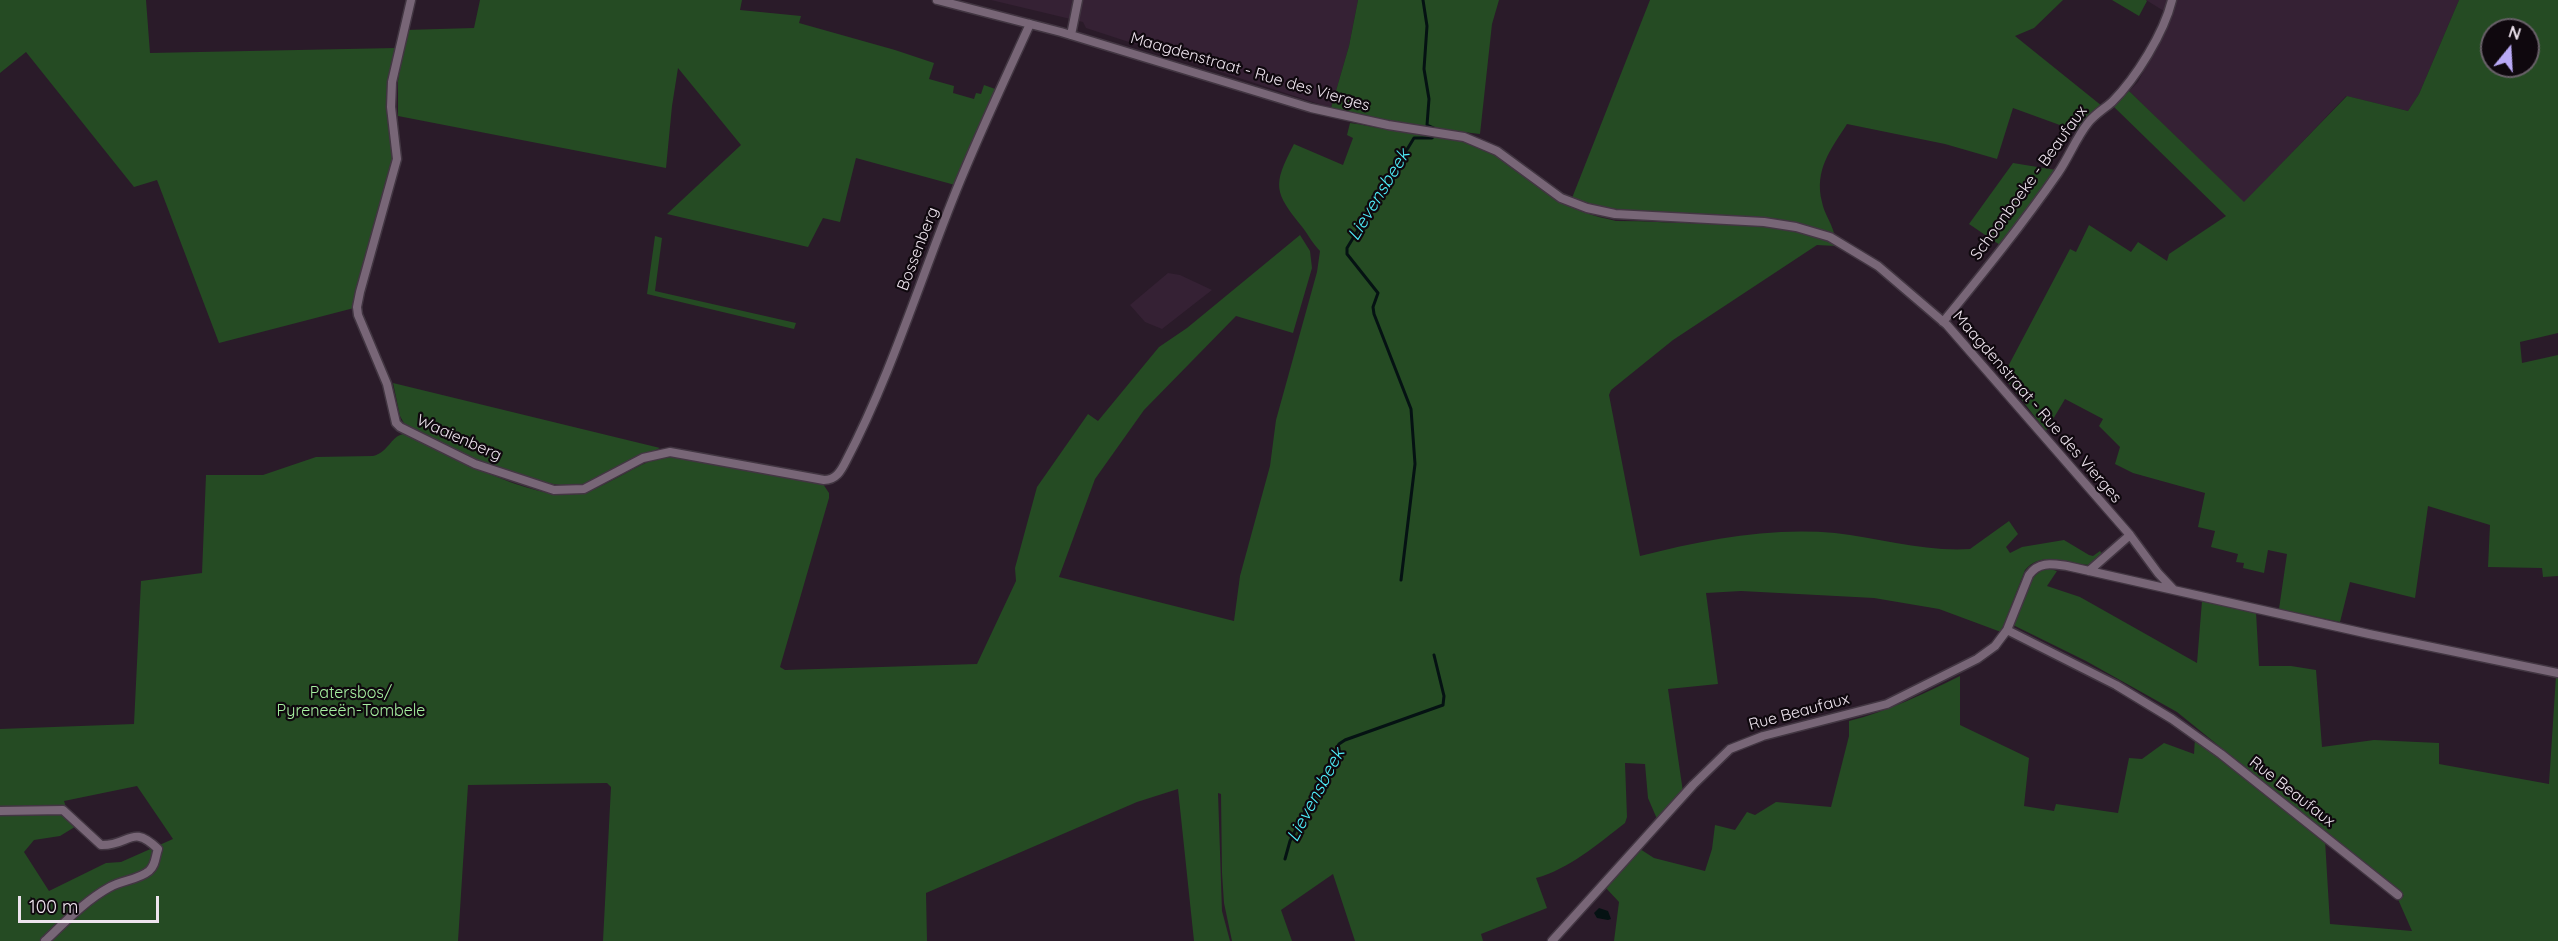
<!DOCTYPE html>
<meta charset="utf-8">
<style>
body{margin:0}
#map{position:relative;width:2558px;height:941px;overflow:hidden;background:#2a1b29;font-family:Quicksand,sans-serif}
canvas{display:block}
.north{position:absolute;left:2480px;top:18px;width:60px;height:60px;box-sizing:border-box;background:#0f080e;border:2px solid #686068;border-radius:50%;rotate:18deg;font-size:16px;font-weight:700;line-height:24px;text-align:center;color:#eee4ee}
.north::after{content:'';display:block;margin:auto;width:21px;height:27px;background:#baaaf7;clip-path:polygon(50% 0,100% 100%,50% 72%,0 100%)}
.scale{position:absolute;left:18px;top:896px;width:141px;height:27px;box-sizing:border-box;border:3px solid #eee4ee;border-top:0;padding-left:8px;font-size:18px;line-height:21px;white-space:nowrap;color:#eee4ee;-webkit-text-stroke:4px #0f080e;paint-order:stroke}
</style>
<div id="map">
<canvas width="2558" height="941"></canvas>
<div class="north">N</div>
<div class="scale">100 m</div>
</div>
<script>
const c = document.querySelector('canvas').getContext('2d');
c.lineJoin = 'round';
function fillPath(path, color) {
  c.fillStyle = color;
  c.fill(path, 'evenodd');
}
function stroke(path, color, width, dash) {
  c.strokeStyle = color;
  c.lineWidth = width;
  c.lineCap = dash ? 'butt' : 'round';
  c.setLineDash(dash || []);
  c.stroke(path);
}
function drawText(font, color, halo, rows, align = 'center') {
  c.font = font + ' Quicksand,sans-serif';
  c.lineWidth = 4.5;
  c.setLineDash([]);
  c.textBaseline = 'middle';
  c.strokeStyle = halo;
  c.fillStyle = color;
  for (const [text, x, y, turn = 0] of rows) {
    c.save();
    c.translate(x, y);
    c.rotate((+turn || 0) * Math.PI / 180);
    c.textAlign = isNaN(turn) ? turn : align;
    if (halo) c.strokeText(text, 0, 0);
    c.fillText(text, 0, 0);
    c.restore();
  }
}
const built = new Path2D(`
 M991,0H1358L1349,46L1331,108L1086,28L1083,22Z
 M2146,0H2459L2419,94L2408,111L2346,96L2244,203L2129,91L2138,82L2172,16Z
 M1168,273L1180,275L1212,290L1162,329L1145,322L1130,305Z`);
const green = new Path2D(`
 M0,0H146L150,53L396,48L390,88L394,153L354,308L219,343L157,180L134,187L26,52L0,73Z
 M480,0H742L740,10L801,16L799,23L895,50L934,63L929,79L954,86L953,93L974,99L976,93L981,94L984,85L998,90L955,185L856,158L840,222L823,218L808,247L667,214L741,145L678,68L672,106L666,168L398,116V81L405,30L474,28Z
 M1358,0H1499L1492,24L1480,134L1380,122L1331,108L1349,46Z
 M1650,0H2063L2034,28L2015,36L2102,106L2079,132L2013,108L1997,159L1945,144L1847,124C1831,149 1814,170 1822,202C1824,213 1831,222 1834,233L1779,219L1623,210L1602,207L1572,198Z
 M2112,0H2146L2147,1L2139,16Z
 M2459,0H2558V333L2520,342L2522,363L2558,355V576L2543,577L2542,568L2488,567L2490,525L2428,506L2415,598L2350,582L2340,622L2279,609L2287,554L2268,550L2264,573L2243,568L2244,563L2236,562L2238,554L2211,547L2215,531L2198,527L2205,493L2133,473L2115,464L2120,447L2099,426L2103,419L2065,399L2046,431L2003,376L2070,249L2076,252L2089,225L2131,252L2138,242L2167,261L2169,254L2226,216L2113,106L2129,91L2244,202L2347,96L2408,111L2419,94ZM2492,30H2528V66H2492Z
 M1350,123C1362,124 1374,128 1386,129C1430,135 1465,135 1505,159C1523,170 1538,186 1556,198C1574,211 1594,216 1616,221C1647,221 1678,223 1709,224C1750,225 1800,221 1836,246L1817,245L1673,340L1611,390L1609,395L1640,556C1703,540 1769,527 1835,533C1879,538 1926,552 1970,549L2009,521L2018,534L2006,547L2010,553L2022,547L2064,540L2089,555L2093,556L2100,551L2103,555L2089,565C2066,564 2042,550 2025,570L2001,632L1939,609L1874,598L1741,591L1706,593L1718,684L1668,689L1683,792L1657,819L1648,798L1645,764L1625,763L1627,817L1625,823C1598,844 1569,869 1536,878L1547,908L1481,934L1483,941H1355L1333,874L1281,910L1292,941H1232L1224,903L1222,873L1221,794L1218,793L1222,911L1230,941H1194L1178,789L1137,802L926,893L927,941H603L611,787L607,783L468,785L458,941H0V729L134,724L141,581L202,573L206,475H263L316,457L373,456C389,452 390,437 403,434C444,452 539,505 581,493C613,485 636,462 670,455L823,484L829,493V498L780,667L785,670L977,664L1016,581L1015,568L1037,487L1088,414L1098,421L1159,347L1187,328L1300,235L1310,251L1312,268L1293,333L1236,316L1144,410L1095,479L1059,577L1234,621L1240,576L1270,466L1276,420L1317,272L1320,251C1313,244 1309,236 1303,228C1274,192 1272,186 1294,144L1343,165L1353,138L1347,135ZM137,786L173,839L121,862L106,863L49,891L24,852L34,840L60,836L78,825L69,816L64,801Z
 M2013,163L2056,170L2000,245L1969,224Z
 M655,236L662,238L655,291L796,323L794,329L647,294Z
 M393,383L660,448L585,484C545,495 443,447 406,427L400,416Z
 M2047,568L2057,571L2047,586L2080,597L2197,663L2202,601L2256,612L2259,666H2291L2316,670L2322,747L2374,740L2439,743V764L2549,784L2556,676H2558V941H1614L1619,902L1605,887L1640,849L1654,858L1705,871L1712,849L1715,825L1735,830L1747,812L1755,815L1776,802L1831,807L1849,736V721C1889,711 1923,694 1960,676V725L2029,758L2024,806L2054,811L2056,804L2118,813L2129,758L2142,759L2164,743L2194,754L2195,738L2325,840L2330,924L2412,931L2397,897L2404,896L2177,712L2086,661L2013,625C2021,605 2025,576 2047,568Z`);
const water = new Path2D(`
 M1599,908L1608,911L1611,919L1608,920L1597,918L1594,913Z`);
const stream = new Path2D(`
 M1423,0L1427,26L1424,69L1429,99L1427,125L1436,129
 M1401,580L1415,464L1411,409L1374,314L1373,307L1378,293L1347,254V248L1414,138H1432L1435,135
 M1285,859L1290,841L1339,744L1345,740L1443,705L1444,696L1434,655`);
const minor = new Path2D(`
 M411,0L392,82L391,107L397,159L360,292L357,307L358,315L387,384L396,423L400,427L475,464L554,490L584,489L643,458L670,452L824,480C836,480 841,471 846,461C891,375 920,280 956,191C979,134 1005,79 1030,24
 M937,0L1061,32L1311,108L1388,125L1464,137L1497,151L1561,198L1587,208L1615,214L1764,222L1796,227L1830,237L1878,266L1947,325L2130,535L2158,573L2174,590
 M1071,35L1078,0
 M1943,322C1983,273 2022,225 2058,173C2069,157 2076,138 2088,123C2095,114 2104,109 2112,102C2136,78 2164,33 2172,0
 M2089,571L2130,535
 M2007,630L2116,685L2172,719L2221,754L2398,895
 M0,811L63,810L101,845C130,846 131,823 158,849C155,857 156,865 149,871C138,880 122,880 110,887C86,900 65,922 45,941
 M1552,941L1693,785L1730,749L1763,736L1887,704L1977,659L1995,646L2007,630L2029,575C2039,561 2052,564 2067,566L2369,634L2558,673`);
const streetNames = [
 ["Maagdenstraat - Rue des Vierges",1250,72,16],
 ["Schoonboeke - Beaufaux",2029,183,-54],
 ["Bossenberg",918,249,-69],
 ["Maagdenstraat - Rue des Vierges",2037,407,49],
 ["Waaienberg",459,438,24],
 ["Rue Beaufaux",1799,712,-15],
 ["Rue Beaufaux",2292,792,38]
];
const parkNames = [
 ["Patersbos/",351,693],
 ["Pyreneeën-Tombele",351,711]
];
const waterNames = [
 ["Lievensbeek",1379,195,-59],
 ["Lievensbeek",1316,795,-62]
];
fillPath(built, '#352134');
fillPath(green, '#254b23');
fillPath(water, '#051213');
stroke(stream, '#051213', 3);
stroke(minor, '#423642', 11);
stroke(minor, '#786677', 8);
drawText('16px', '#eee4ee', '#0f080e', streetNames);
drawText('16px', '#a7f1a1', '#0f080e', parkNames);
drawText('italic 18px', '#4eeef9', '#0f080e', waterNames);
</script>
